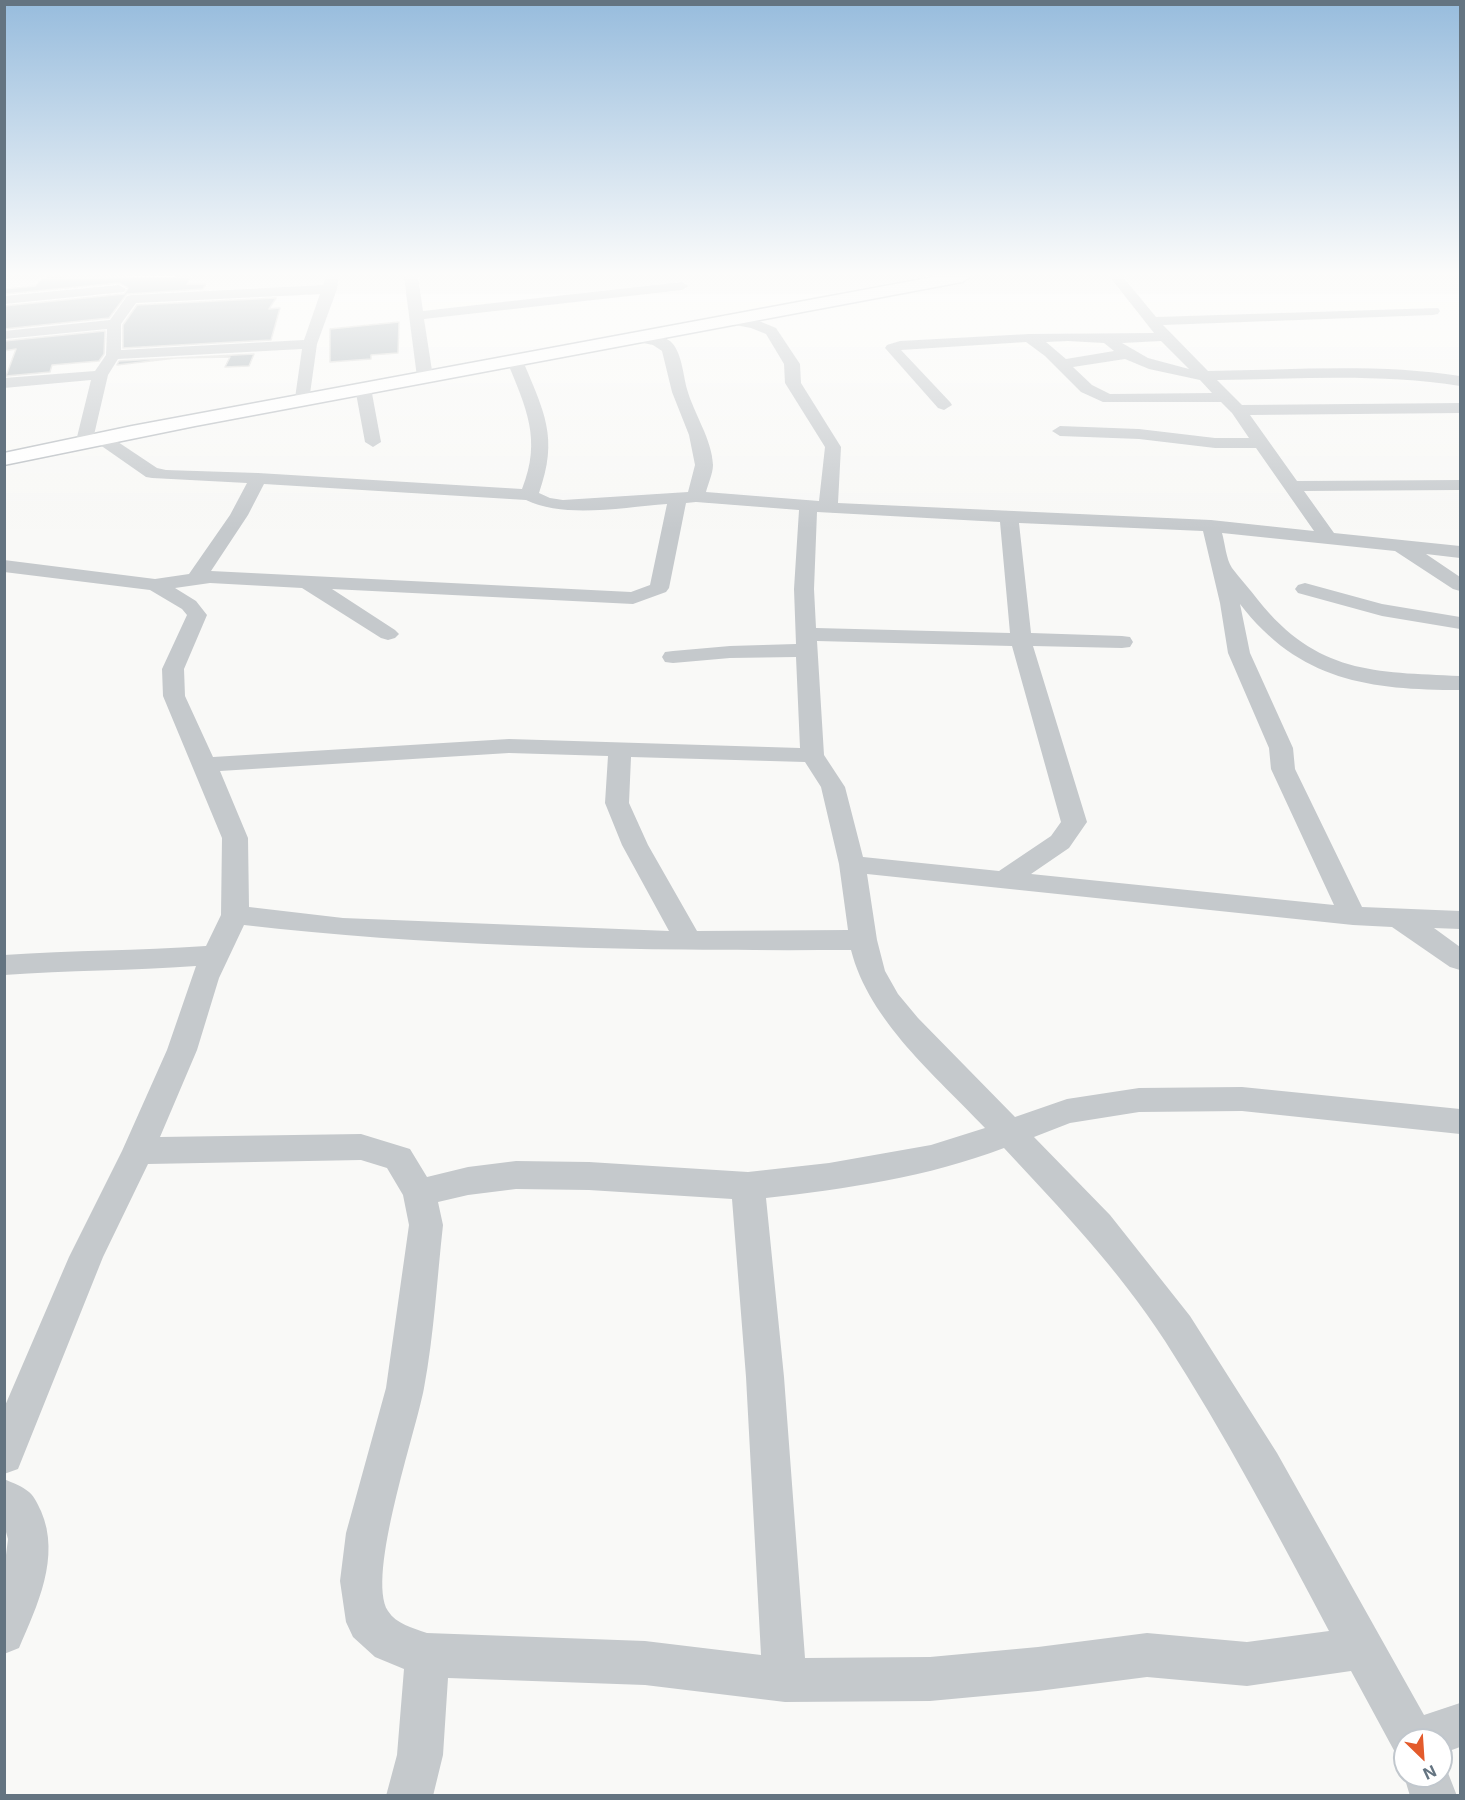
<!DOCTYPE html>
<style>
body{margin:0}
#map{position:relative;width:1465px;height:1800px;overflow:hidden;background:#f9f9f7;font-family:Inter,sans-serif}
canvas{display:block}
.frame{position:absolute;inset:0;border:6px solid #647481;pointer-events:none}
.north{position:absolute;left:1393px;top:1728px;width:60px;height:60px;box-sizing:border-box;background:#fff;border:2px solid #c1c7cd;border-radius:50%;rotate:155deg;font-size:16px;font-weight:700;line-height:24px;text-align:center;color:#647481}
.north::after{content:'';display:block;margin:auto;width:21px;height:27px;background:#e35b2c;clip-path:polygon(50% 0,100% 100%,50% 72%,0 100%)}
</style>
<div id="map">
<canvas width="1465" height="1800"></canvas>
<div class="frame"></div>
<div class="north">N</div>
</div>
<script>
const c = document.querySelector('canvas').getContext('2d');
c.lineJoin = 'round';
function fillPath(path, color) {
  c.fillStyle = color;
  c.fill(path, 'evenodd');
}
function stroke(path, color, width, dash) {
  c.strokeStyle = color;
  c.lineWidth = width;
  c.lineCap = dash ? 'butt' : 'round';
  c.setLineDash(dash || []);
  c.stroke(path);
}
const building = new Path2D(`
 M191,277L187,284H206L203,289L127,294L109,318L4,329V306L124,294L128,288L119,283L4,294V289L35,286L42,278Z
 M276,298L269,309L280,308L271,340L123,348V325L137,305Z
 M399,322L398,353L371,355V359L330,362V329Z
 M105,331L104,354L99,361L52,365L50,372L6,376L16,349L4,351V341Z
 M254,354L249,366L225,367L230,357L176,358L117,365L119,361Z`);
const street = new Path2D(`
 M325,277H339L337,289L317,344L309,401L303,403L295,398L302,349L118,359L108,375L94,435L106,434L157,468L166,470L258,473L522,489C542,439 526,408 507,361L515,356L523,361C544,412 559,437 539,493L550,498L563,500L688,492L695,465L689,435L672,392L662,351L653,345L629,340L627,337L629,334C639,331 661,335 670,341C682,351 683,375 687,389C694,414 712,439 713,465C713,473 708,484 706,492L819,501L825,447L785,383L784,364L766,334L751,328L720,322L718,319L725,315L759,321L776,328L800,364L801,383L841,447L838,503L1211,520L1314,531L1256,448H1215L1139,439L1060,436L1052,431L1060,426L1139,429L1215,438H1249L1232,413L1221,402H1103L1081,392L1045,356L1026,342L901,350L950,402L952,405L944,410L938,408L885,348L887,345L900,341L1029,334L1154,333L1110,277H1123L1156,317L1438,308L1440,311L1438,314L1433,315L1163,325L1208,371C1290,370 1379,363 1460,376V386C1381,373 1297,379 1217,380L1242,405L1460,403V413L1250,415L1297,481L1460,480V490L1304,491L1334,533L1460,546V558L1426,554L1460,577V591L1453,589L1395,551L1222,533C1225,543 1226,559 1232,568C1240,579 1250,589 1258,600C1317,674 1374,672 1460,676V690C1370,690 1299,681 1240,604L1250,653L1293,748L1295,769L1362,907L1460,911V929L1434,928L1460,947V970L1450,967L1392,927L1353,925L867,874L877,940L885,971L898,994L918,1018L1015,1117L1067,1099L1139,1088L1242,1087L1460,1109V1134L1242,1111L1139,1112L1070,1123L1034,1137L1110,1215L1190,1316L1277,1453L1424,1715L1460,1703V1747L1441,1754V1740H1405V1760L1397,1756L1351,1671L1247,1686L1147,1677L1038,1691L930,1701L785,1702L645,1685L448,1678L443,1755L433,1796H386L397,1755L404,1669L375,1657L353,1637L346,1622L340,1581L346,1533L386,1388L409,1225L403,1195L387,1168L361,1160L148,1164L103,1257L18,1469L4,1474V1408L69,1257L122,1151L167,1050L196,966C132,971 68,970 4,975V955C72,950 139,951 206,946L221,915L222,838L163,696L162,669L187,615L182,609L150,590L4,572V560L155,579L189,574L230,515L247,483L152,478L146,477L93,440L90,445H78L76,441L91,380L4,388V378L95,371L106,355L107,329L4,339V331L110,320L127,296L132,295L323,285ZM320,294L304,340L121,350V324L136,303ZM1068,341L1104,343L1114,351L1066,359L1046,342ZM1161,341L1189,369L1148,358L1122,343ZM1125,359L1149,369L1200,380L1212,393L1110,394L1092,385L1073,367ZM264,484L526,500C565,519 624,507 667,504L650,585L631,592L211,571L248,515ZM696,502L799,510L794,589L796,644L730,646L673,651L665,652L662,657L665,662L673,663L730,658L796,657L800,748L509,739L213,757L185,696L184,669L207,615L196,601L175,588L210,583L302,588L381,638L388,640L395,638L399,634L395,630L332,589L633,604L666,592L669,588L686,503ZM817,512L1000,522L1010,633L816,628L814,589ZM1019,523L1203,531L1220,603L1228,653L1269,748L1271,769L1334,905L1031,874L1069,848L1087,822L1033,646L1122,648L1130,647L1133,642L1130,637L1122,636L1031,633ZM817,641L1012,646L1061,822L1051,836L999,871L863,857L845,787L824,755ZM509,753L608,756L605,803L622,845L669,931L343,918L249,907L248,838L220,771ZM631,757L805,762L821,787L839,864L848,930L697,931L648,845L629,803ZM244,925C445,948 649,951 851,950C869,1021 936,1076 985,1128L931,1145L829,1163L748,1172L589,1162L516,1161L468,1167L427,1177L410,1149L361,1134L160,1137L197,1050L219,978ZM1004,1148C1061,1209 1119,1270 1165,1341C1225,1434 1277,1533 1329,1631L1247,1642L1147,1633L1038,1647L930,1657L805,1658L784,1377L766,1198C846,1189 928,1177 1004,1148ZM516,1189L589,1190L732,1199L746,1377L761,1655L645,1641L427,1633C413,1628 396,1624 388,1611C366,1576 416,1432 424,1388C434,1335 437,1279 443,1225L438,1202L468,1195Z
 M404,277H418L423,311L682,282L689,286L682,290L424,319L433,377L425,382L417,377Z
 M119,285L126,289L124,292L4,304V296Z
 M363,383L371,388L381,442L373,447L365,442L355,388Z
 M1305,583L1382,604L1460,617V629L1382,616L1298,593L1295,589L1298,585Z
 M4,1479C13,1483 22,1486 29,1492C35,1497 38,1505 41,1511C61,1557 37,1606 19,1648L4,1654V1571L8,1539L4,1525Z
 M1441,1759L1443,1760L1457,1796H1410L1404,1776L1405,1773V1776H1441Z`);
const secondary = new Path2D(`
 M933,277H970L962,282L195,426L4,465V453L132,426Z`);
fillPath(building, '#abb4b9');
stroke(building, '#dbdbd9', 1.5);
stroke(secondary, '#b7bcc1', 3);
fillPath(street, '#c5c9cc');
fillPath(secondary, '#fff');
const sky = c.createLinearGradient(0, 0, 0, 529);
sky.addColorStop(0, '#97bcdd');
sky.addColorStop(0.52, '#fcfcfb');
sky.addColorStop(1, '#fcfcfb00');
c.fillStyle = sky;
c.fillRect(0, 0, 1465, 529);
</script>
